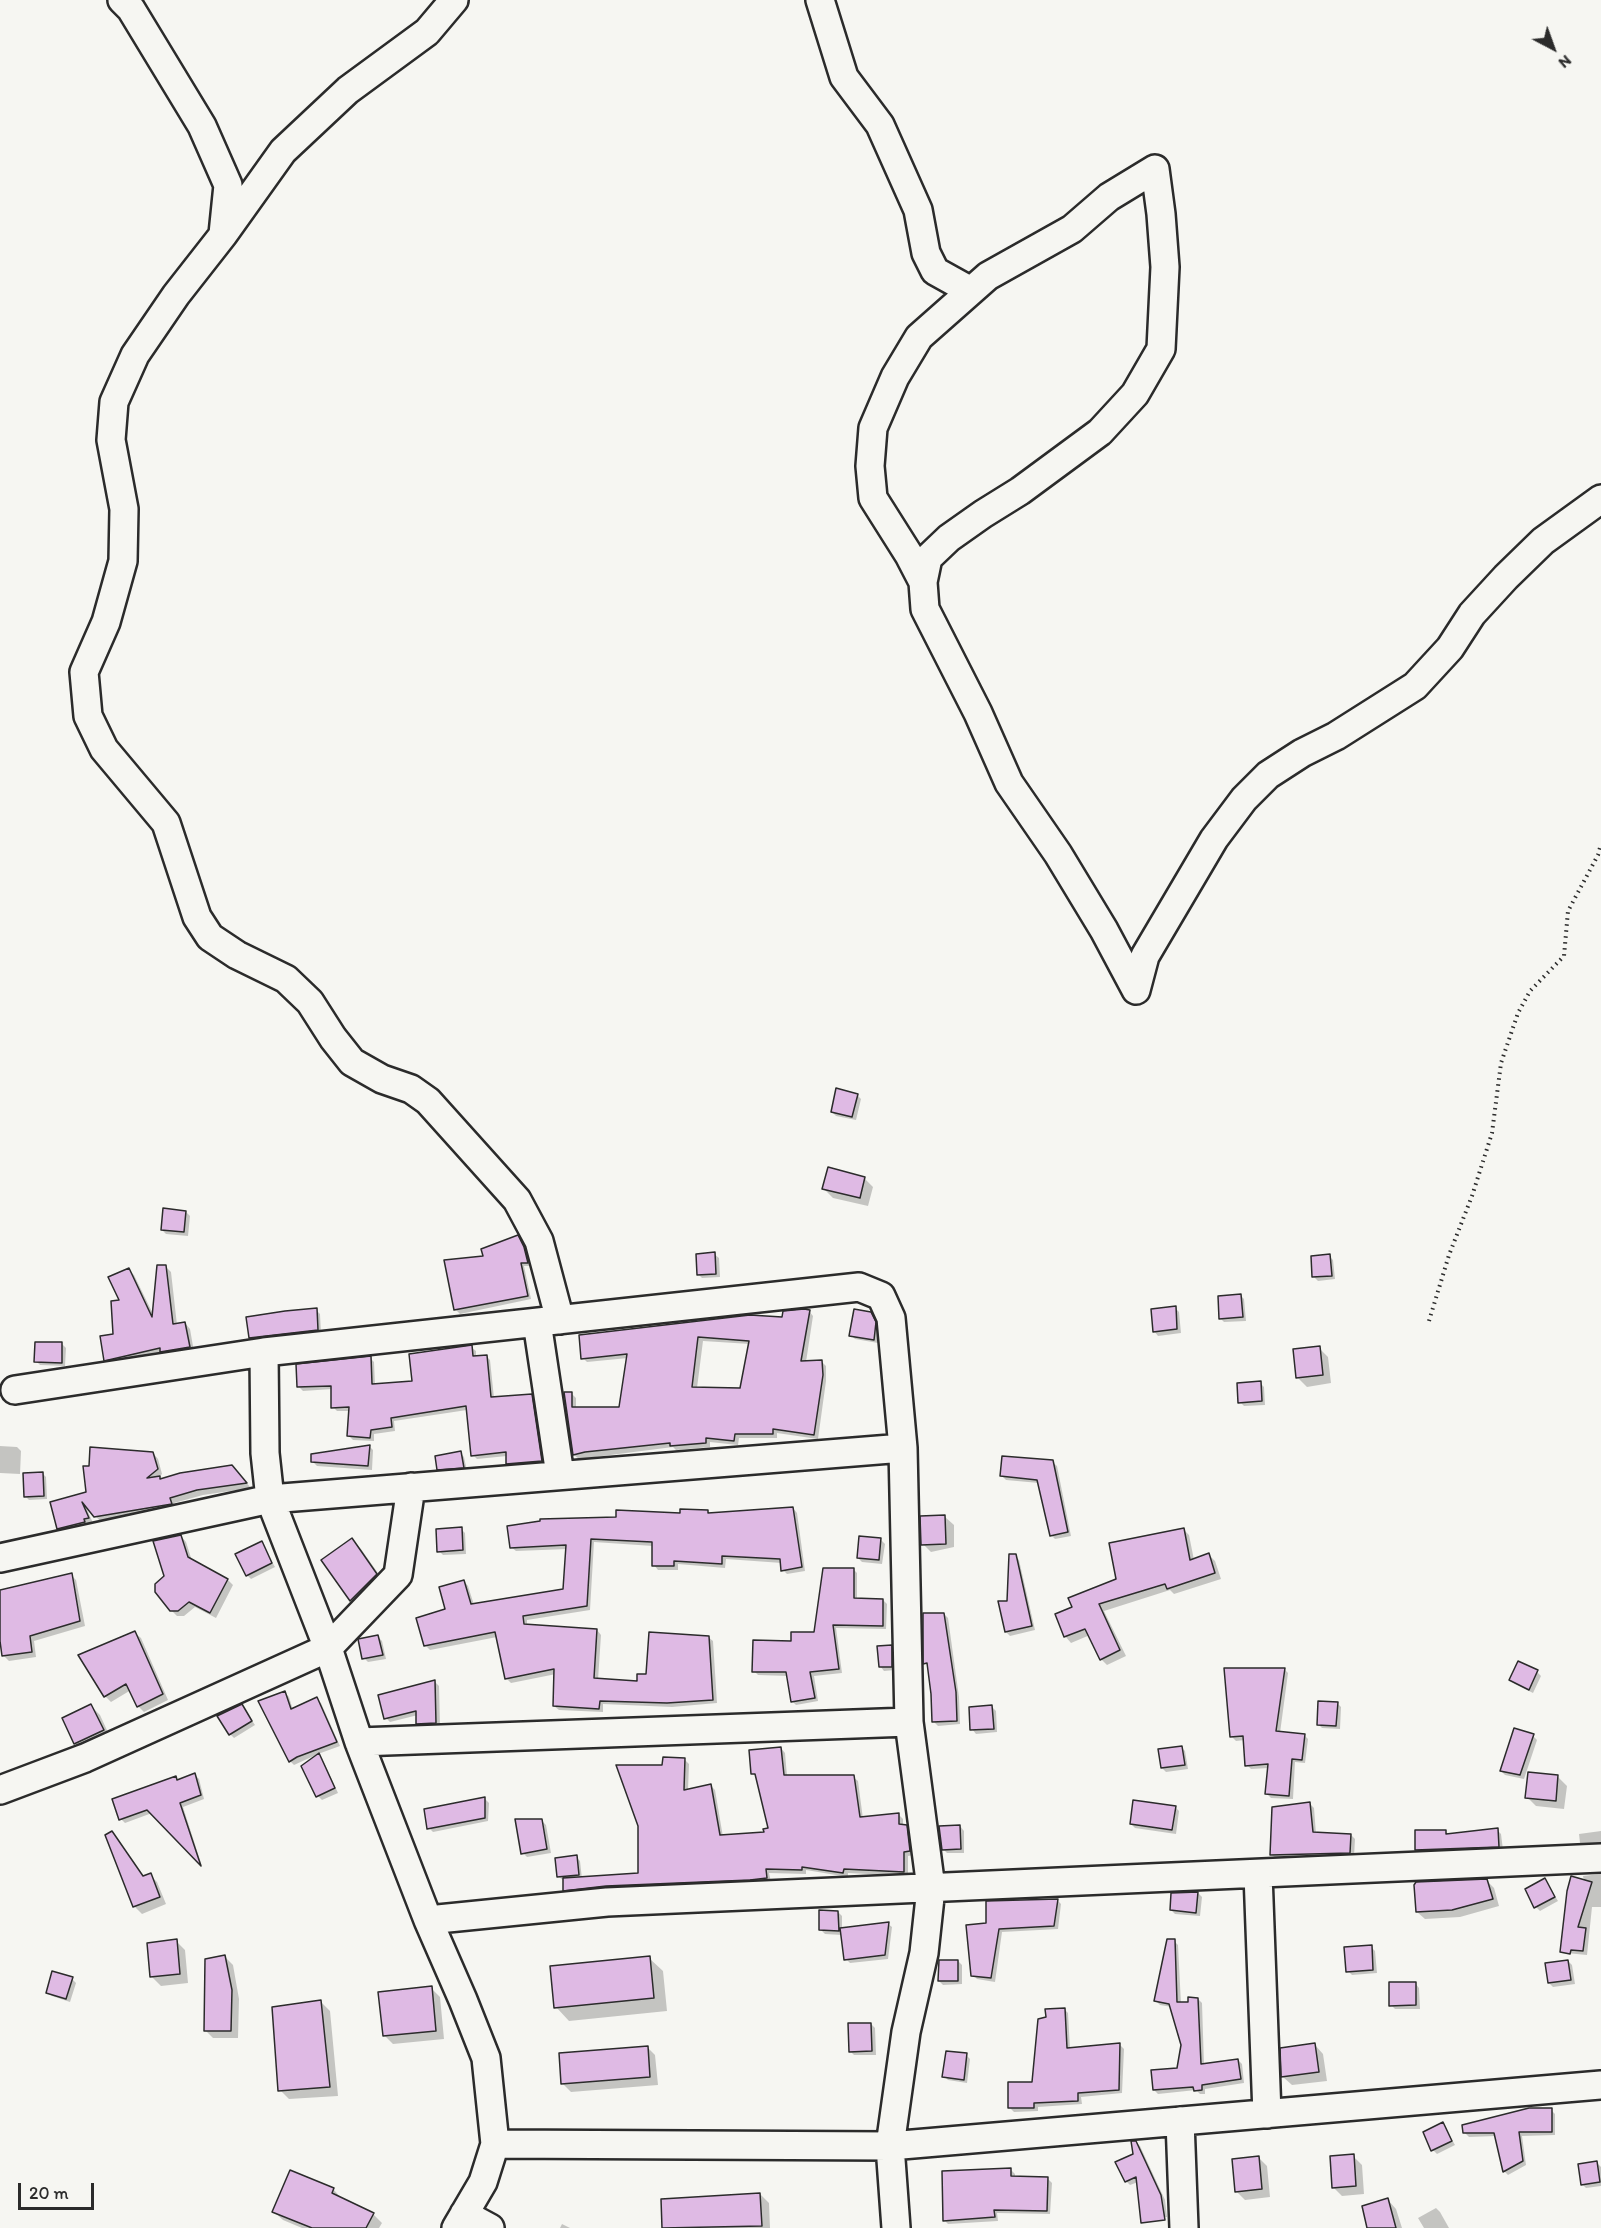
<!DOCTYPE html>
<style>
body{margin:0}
#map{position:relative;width:1601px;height:2228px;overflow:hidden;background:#f6f6f2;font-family:Itim,sans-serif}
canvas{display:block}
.north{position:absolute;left:1523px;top:18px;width:60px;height:60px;-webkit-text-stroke:4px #f6f6f2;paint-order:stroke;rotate:139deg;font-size:16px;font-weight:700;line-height:24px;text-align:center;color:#2b2b2b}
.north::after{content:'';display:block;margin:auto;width:21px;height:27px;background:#2b2b2b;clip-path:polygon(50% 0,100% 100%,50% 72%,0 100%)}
.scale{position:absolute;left:18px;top:2183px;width:76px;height:27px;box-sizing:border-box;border:3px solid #2b2b2b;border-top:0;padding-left:8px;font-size:18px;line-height:21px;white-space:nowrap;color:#2b2b2b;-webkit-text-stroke:4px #f6f6f2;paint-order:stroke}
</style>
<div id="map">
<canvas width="1601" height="2228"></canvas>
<div class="north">N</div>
<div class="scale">20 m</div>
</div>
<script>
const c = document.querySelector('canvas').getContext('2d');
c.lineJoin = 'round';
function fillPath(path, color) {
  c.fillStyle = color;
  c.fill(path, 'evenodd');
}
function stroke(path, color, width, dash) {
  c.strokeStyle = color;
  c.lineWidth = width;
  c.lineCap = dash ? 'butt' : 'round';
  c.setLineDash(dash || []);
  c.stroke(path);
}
const shadow = new Path2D(`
 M857,1095L861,1099L856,1120L836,1116L832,1112Z
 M864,1178L873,1187L868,1206L833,1198L824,1189Z
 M186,1212L190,1216L188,1236L166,1234L162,1230Z
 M517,1237L528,1252L531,1266H524L531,1299L460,1314L456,1310L485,1257Z
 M714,1254L719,1258L720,1277L702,1278L698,1274Z
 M1329,1256L1333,1260L1335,1279L1318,1281L1314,1277Z
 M165,1266L171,1272L177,1325L185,1323L190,1329L194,1352L167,1357L164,1353L111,1365L105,1360L115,1335L128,1269L134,1275L154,1316Z
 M1240,1295L1244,1299L1246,1321L1224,1322L1220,1318Z
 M1175,1308L1179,1312L1181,1333L1158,1336L1154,1331Z
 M316,1310L320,1314L321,1334L255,1342L251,1338Z
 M809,1311L813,1316L806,1362L821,1361L826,1366V1381L818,1439L777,1433V1438H739L738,1445L710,1442V1447L676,1450L673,1447L579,1459L574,1455L565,1394L571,1393L576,1398V1408L620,1409L628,1358L587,1362L583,1358L784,1319ZM703,1341L750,1344L741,1390L697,1388Z
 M870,1313L879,1327L878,1343L855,1339L851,1335Z
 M62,1344L66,1348L65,1366L40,1365L36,1361Z
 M471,1347L476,1351V1357L486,1356L490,1360L494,1398L531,1396L535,1400L545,1464L512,1468L508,1463L507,1456L477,1459L473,1455L467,1410L394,1421L395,1431L374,1434V1441L353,1440L349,1436L351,1411H337L333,1407L332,1389L303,1391L299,1387L370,1358L374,1362L375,1385L413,1383Z
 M1319,1348L1328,1357L1331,1383L1307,1387L1298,1378Z
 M1260,1383L1264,1387L1265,1405L1244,1406L1240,1402Z
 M0,1446L17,1447L21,1451L20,1474L0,1473Z
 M369,1446L373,1450L372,1470L317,1466L313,1462Z
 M153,1453L158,1459L162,1474L159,1477L161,1480L237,1472L251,1488L203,1495L174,1503L176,1509L101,1522L85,1505L93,1523L89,1524V1527L63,1533L58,1528L87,1493Z
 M460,1453L464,1457L467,1471L443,1473L438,1469Z
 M1052,1462L1057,1466L1071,1536L1055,1539L1051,1535L1039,1483L1006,1480L1002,1476Z
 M42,1473L46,1477L47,1499L29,1500L25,1496Z
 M793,1508L797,1513L805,1571L787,1574L783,1570L782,1563L726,1559L725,1568L678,1564V1570H658L654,1565L653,1546L594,1542L590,1610L527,1620V1626L597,1630L601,1635L598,1680L639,1683L708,1637L713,1641L717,1703L672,1707L603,1704V1712L559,1710L554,1706L556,1674L511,1683L506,1678L497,1637L430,1650L426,1646L417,1619L447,1610L464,1581L468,1586L474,1605L564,1590L568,1549L516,1551L511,1547L681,1515L707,1511L710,1514Z
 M945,1517L954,1525V1547L931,1552L922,1543Z
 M461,1529L465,1533L466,1554L443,1555L439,1551Z
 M1183,1529L1189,1535L1194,1560L1209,1555L1215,1561L1221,1579L1174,1594L1170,1590L1104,1611L1126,1656L1107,1665L1101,1659L1090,1635L1071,1643L1065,1636L1074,1608L1118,1580Z
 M181,1536L186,1542L192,1561L228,1580L233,1585L216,1618L195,1607L184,1616H177L171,1610L166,1577Z
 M352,1540L361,1549L385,1583L360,1608L351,1600Z
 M881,1540L885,1544L882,1564L862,1562L858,1558Z
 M261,1543L275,1567L251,1579L247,1575Z
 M1015,1555L1019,1560L1035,1630L1010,1636L1006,1632Z
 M853,1569L857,1573V1599L883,1600L887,1604L886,1629L836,1628L842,1673L814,1676L818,1701L796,1705L792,1701L788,1676L758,1675L754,1671L793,1642L815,1634Z
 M71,1575L76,1580L85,1626L34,1641L36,1657L9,1661L4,1656L0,1630V1591Z
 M944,1614L948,1618L959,1697L960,1724L938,1726L934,1722L929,1667L925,1663Z
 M135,1633L141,1638L168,1700L144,1712L138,1706L131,1690L111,1702L105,1696L81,1656Z
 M378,1637L382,1641L386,1659L368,1662L364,1658Z
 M891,1646L895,1650V1670L884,1671L880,1666Z
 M1284,1669L1288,1673L1280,1733L1304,1735L1308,1739L1305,1763L1295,1762L1293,1799L1271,1798L1267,1794L1269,1768L1251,1769L1247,1765L1245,1740L1236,1741L1232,1737Z
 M1537,1672L1541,1676L1533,1693L1515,1684L1511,1680Z
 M435,1682L439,1686L440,1727L422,1728L418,1724V1715L390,1722L386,1718Z
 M285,1693L289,1697L293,1710L316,1699L321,1703L340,1746L318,1754L322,1758L338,1793L322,1800L318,1796V1754L294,1765L290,1761L260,1702Z
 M1337,1703L1341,1707L1340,1729L1322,1728L1318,1724Z
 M91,1706L100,1715L111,1739L85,1752L76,1743Z
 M242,1706L255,1725L234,1738L230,1734Z
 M992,1707L996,1711L997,1732L976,1734L972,1729Z
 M1533,1736L1537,1740L1524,1779L1505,1775L1501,1771Z
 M1181,1747L1185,1751L1188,1769L1166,1772L1162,1768Z
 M781,1748L785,1753L787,1776L853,1777L858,1781L863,1819L899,1815L903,1819V1826L911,1831L914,1855L908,1856V1876L848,1873V1877L806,1870V1874L769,1873L771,1882L569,1894L565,1890L564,1881L559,1877L576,1857L580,1861L582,1879L639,1875L664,1766L684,1759L689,1764L688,1790L711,1786L715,1790L723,1837L766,1834L770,1830L757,1778L753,1773Z
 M195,1775L199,1779L204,1799L183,1807L202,1866L152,1813L125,1823L121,1819L176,1778L179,1781Z
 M1558,1777L1567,1786L1564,1809L1536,1806L1527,1797Z
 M485,1799L489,1803L488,1821L433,1832L429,1828Z
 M1310,1804L1314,1808L1316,1834L1351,1835L1355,1839L1354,1857L1275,1858L1271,1854Z
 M1175,1807L1179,1811L1176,1834L1135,1828L1131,1824Z
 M541,1820L546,1825L551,1853L527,1857L523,1853Z
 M960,1826L964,1831V1853H947L943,1849Z
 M1497,1830L1501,1834L1503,1850L1421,1854L1417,1850L1445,1831L1449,1835Z
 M1601,1831V1846L1584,1847L1580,1843L1579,1834Z
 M112,1833L144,1877L150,1875L157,1882L166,1904L142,1914L134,1906Z
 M1601,1874V1907H1592L1587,1955L1566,1953L1584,1881L1583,1876Z
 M1486,1880L1494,1888L1499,1906L1460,1917L1425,1919L1417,1912Z
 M1545,1880L1558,1901L1540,1911L1536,1907Z
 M1198,1893L1202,1897L1200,1916L1175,1914L1171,1910L1173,1894Z
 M1057,1900L1061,1904L1058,1929L1002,1932L995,1982L977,1979L973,1975L987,1924Z
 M838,1912L842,1916V1929L888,1924L892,1927L888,1959L850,1963L846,1959L842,1935L825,1934L821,1930Z
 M176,1941L185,1950L188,1983L161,1986L152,1977Z
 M1174,1941L1178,1945L1181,2004L1189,2003L1198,1999L1202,2003L1204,2065L1238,2060L1242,2064L1244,2083L1205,2089V2094H1200L1196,2090L1158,2094L1154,2090L1179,2069L1183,2045L1172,2007L1160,2005L1156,2001Z
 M1371,1947L1375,1951L1377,1973L1352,1975L1348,1971Z
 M225,1957L233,1965L239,1999L238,2038H213L205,2030Z
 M649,1958L663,1971L667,2011L569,2021L556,2007Z
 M958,1961L962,1965V1984L943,1985L939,1981Z
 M1568,1961L1572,1965L1575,1984L1553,1987L1549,1983Z
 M72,1979L76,1983L70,2002L52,1996L48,1992Z
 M1415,1983L1419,1988L1420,2009H1395L1391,2005Z
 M431,1988L440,1997L444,2039L393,2044L384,2035Z
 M321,2002L330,2011L338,2096L289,2099L280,2090Z
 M1064,2009L1068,2013L1070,2049L1120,2045L1124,2049L1122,2093L1081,2097L1082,2104L1038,2107V2111L1014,2112L1010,2108L1033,2083Z
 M871,2024L875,2028L876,2055H854L850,2051Z
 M1315,2045L1323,2054L1327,2081L1292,2085L1283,2077Z
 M647,2047L655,2055L658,2085L571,2092L563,2084Z
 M966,2055L970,2059L967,2083L948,2080L944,2076Z
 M1551,2110L1555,2114V2135L1522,2136L1526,2165L1508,2175L1504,2171L1496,2136L1469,2137L1465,2133Z
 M1443,2124L1455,2145L1437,2154L1433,2150Z
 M1136,2142L1140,2146L1165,2200L1167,2217L1146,2216L1138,2182L1130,2185L1126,2181L1134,2154Z
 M1353,2156L1362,2165L1364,2194L1342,2196L1333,2187Z
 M1258,2157L1267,2166L1270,2197L1245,2200L1236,2191Z
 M1597,2163L1601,2167V2186L1586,2188L1582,2184Z
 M1011,2170L1015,2174V2178L1048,2179L1052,2183L1050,2214L997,2213L998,2221L948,2224L944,2220Z
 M291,2172L334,2190L342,2199L373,2214L382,2223L379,2228H302L283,2220L274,2212Z
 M760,2194L769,2203L770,2228H664L663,2200Z
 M1388,2200L1396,2209L1402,2228H1369Z
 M1436,2208L1440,2212L1449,2228H1424L1418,2218Z
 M562,2224L570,2228H560Z`);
const building = new Path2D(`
 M836,1088L858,1094L852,1117L831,1112Z
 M828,1167L865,1177L860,1198L822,1189Z
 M163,1208L186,1211L184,1232L161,1230Z
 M518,1235L524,1247L528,1263H521L528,1296L454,1310L444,1260L483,1256L481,1249Z
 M715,1252L716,1274L697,1275L696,1254Z
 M1330,1254L1332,1276L1312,1277L1311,1256Z
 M157,1265H166L173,1324L185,1322L190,1347L160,1352V1348L104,1361L100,1336L113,1334L111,1301L119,1300L108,1277L129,1268L152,1317Z
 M1241,1294L1243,1317L1219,1319L1218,1296Z
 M1176,1306L1177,1329L1153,1332L1151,1309Z
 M317,1308L318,1330L249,1338L246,1317L285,1311Z
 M804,1309L810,1310L801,1361L822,1360L823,1375L814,1435L773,1429V1434H735L734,1441L706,1438V1443L670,1446V1443L585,1452L573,1455L564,1392H572V1407H619L627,1354L581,1359L579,1335L750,1315L782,1317L783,1311ZM698,1337L749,1341L740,1388L692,1387Z
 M854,1309L871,1312L876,1322L874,1340L849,1336Z
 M35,1342H62V1363L34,1362Z
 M472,1345L473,1356L487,1355L491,1397L532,1394L542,1461L506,1464V1452L471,1456L466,1406L391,1418L392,1427L371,1430L370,1438L347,1436L349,1407L331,1408V1386L297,1387L296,1364L371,1356L372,1384L412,1381L409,1354Z
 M1320,1346L1323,1375L1296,1378L1293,1349Z
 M1261,1381L1262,1401L1238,1403L1237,1383Z
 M370,1445L368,1466L311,1462V1454Z
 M90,1447L153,1452L158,1469L147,1478L160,1476V1479L180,1473L232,1465L247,1483L197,1490L170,1498L172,1504L94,1517L82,1502L89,1518L84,1519L85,1522L57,1529L50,1502L86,1492L83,1466H89Z
 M461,1451L464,1468L437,1470L435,1456Z
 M1002,1456L1053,1460L1068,1532L1050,1536L1037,1480L1000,1476Z
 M43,1472L44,1496L24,1497L23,1473Z
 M793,1507L802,1567L781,1571L780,1559L722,1556V1564L674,1561V1566H652V1542L591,1539L587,1606L523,1616L524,1624L597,1629L594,1678L637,1681V1674H646L649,1632L709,1636L713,1700L667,1703L600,1701L599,1709L553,1706L554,1669L505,1679L495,1632L424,1646L416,1618L445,1609L439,1587L464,1580L471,1604L563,1589L566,1545L510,1548L507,1526L540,1521V1519L616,1517V1510L680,1513V1509L708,1510V1513Z
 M945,1515L946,1544L921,1545L920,1516Z
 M462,1527L463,1550L437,1552L436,1529Z
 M1184,1528L1190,1560L1209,1553L1215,1573L1167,1589L1165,1584L1099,1604L1120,1650L1100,1660L1085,1629L1064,1637L1055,1614L1072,1607L1068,1598L1116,1579L1109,1543Z
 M181,1535L188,1557L228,1579L210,1613L189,1602L178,1611H170L155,1592V1584L164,1576L153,1541Z
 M859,1536L881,1538L879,1560L857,1558Z
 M352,1538L377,1574L350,1601L321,1560Z
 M262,1541L272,1563L246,1576L235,1554Z
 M1009,1554H1016L1032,1626L1005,1632L998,1601H1007Z
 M823,1568H854V1598L883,1599V1626L833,1625L839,1669L810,1672L815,1698L791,1702L786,1672H752L753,1640L791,1641V1632H814Z
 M72,1573L80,1621L30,1636L32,1652L2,1656L0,1641V1590Z
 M923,1613H944L956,1692L957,1721L932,1722L931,1694L927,1663L923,1664Z
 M135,1631L163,1694L137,1707L126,1684L104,1697L78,1655Z
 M378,1635L383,1655L362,1659L358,1639Z
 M892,1645V1667H879L877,1646Z
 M1518,1661L1538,1670L1529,1690L1509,1680Z
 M1224,1668H1285L1276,1731L1305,1734L1302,1760L1292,1759L1289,1796L1265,1794L1268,1764L1245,1766L1243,1736L1230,1737Z
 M435,1680L436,1723L416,1724V1711L384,1719L378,1695Z
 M285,1691L291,1709L317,1697L337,1742L297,1757L289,1762L258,1701Z
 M1318,1701L1338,1702L1336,1726L1317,1725Z
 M91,1704L104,1730L74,1744L62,1718Z
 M242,1704L252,1721L229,1735L217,1716Z
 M992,1705L994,1729L970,1730L969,1707Z
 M1514,1728L1534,1734L1520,1775L1500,1771Z
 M1182,1746L1185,1765L1161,1768L1158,1749Z
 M781,1747L784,1775H854L860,1817L899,1813V1824L907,1825L910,1851L904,1852V1872L844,1869L843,1873L802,1867V1870L766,1869L767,1878L750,1880L606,1886L563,1891V1878L638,1873V1826L616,1765H662L663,1757L685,1758L684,1790L711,1784L720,1835L764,1832L763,1829L768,1828L755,1774H751L749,1750Z
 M319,1753L335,1788L316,1797L301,1766Z
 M1528,1772L1558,1775L1556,1801L1525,1798Z
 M195,1773L201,1795L180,1803L201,1866L147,1810L119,1820L112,1799L176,1776L177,1780Z
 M485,1797V1818L427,1829L424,1809Z
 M1133,1800L1176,1806L1172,1830L1130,1824Z
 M1310,1802L1313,1832L1351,1834L1350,1853L1270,1855L1272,1807Z
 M515,1819H542L547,1849L521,1854Z
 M960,1825L961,1849L942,1850L939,1826Z
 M1498,1828L1499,1847L1415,1850V1830H1446V1834Z
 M112,1831L143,1876L151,1873L160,1897L133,1907L105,1835Z
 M577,1855L579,1875L557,1877L555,1858Z
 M1571,1876L1592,1882L1578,1927L1586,1928L1583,1951L1571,1950L1570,1954L1560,1952L1567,1891Z
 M1545,1878L1555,1897L1534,1908L1525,1889Z
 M1487,1879L1493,1899L1452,1910L1416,1912L1414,1885L1416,1882Z
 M1198,1892L1196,1913L1170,1910L1171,1893Z
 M1058,1899L1054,1926L999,1929L991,1978L971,1976L966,1925L986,1923V1901Z
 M819,1910L838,1911L839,1931L819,1930Z
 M889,1922L885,1955L844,1960L840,1928Z
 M177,1939L180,1974L150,1977L147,1943Z
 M1167,1939H1175L1177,2002H1188V1997L1198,1998L1201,2064L1238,2059L1241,2079L1202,2085V2090L1194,2091L1193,2087L1153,2090L1151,2070L1177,2068L1181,2045L1169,2004L1154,2001Z
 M1372,1945L1373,1970L1346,1972L1344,1947Z
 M225,1955L232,1990L231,2031H204L205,1959Z
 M650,1956L654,1998L554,2008L550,1966Z
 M939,1960H958V1981H938Z
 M1568,1960L1571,1980L1548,1983L1545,1963Z
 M52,1971L73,1977L66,1999L46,1993Z
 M1389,1982H1416V2005L1389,2006Z
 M432,1986L436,2031L383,2036L378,1992Z
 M321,2000L330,2087L278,2091L272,2007Z
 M1065,2008L1067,2048L1120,2043L1119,2090L1078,2093V2101L1034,2103V2108H1008V2082H1032L1038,2019L1046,2017L1045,2009Z
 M848,2023H871L872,2051L849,2052Z
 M1315,2043L1319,2072L1281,2077L1280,2048Z
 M648,2046L650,2077L561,2084L559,2053Z
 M946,2051L967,2053L964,2080L942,2077Z
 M1529,2108H1552V2132H1519L1523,2161L1503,2172L1494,2133H1463L1462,2125Z
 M1443,2122L1452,2141L1431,2151L1423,2132Z
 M1131,2141H1136L1161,2195L1165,2220L1141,2223L1136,2177L1125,2182L1115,2162L1133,2154Z
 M1354,2154L1356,2186L1332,2188L1330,2156Z
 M1259,2156L1262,2189L1235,2192L1232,2159Z
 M1597,2161L1600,2182L1581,2185L1578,2164Z
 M1011,2168V2176L1048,2177L1047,2211L994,2210L995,2217L943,2221L942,2171Z
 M290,2170L334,2188L332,2193L374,2213L366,2228H312L272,2212Z
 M760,2193L762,2226L662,2228L661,2199Z
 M1388,2198L1396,2228H1367L1362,2206Z`);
const path = new Path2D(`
 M1429,1321L1449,1255L1472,1196L1492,1133L1501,1063L1518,1013L1530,991L1564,956L1568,911L1598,855L1601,844`);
const minor = new Path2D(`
 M122,0L131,9L202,126L228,185L223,234
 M454,0L427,32L348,90L283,151L223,235L176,295L135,355L114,402L111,440L124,509L123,561L106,622L84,672L88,716L104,749L166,823L197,917L210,937L237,955L286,979L310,1002L333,1038L352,1062L382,1079L411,1089L428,1101L517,1200L539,1241L560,1320
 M820,0L844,77L880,125L918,210L926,253L935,271L971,291
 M923,582L909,555L873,498L870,466L873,428L895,377L919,337L988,276L1072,229L1109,197L1155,169L1161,214L1165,267L1161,349L1135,394L1100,432L1020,491L983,514L949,538L928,558L923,582L925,609L978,713L1009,783L1058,854L1104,930L1136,990
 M1136,990L1145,956L1214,839L1244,799L1268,775L1302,753L1336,736L1415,686L1450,648L1472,614L1506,577L1543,541L1601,499
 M537,1322L560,1475
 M264,1352L265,1453L270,1499L328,1648L359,1742L428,1920L463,2000L486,2058L495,2144L483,2182L456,2228
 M15,1390L264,1352L859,1287L881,1296L891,1318L903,1448L909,1722L931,1888L924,1953L906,2032L890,2146L896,2228
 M0,1558L270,1499L903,1448
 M359,1742L909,1722
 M0,1790L85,1758L328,1648L398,1575L411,1487
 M1258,1874L1267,2114
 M428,1920L607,1902L1601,1858
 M1180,2121L1184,2228
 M495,2144L890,2146L1601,2085
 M464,2214L490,2228`);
fillPath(shadow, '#0003');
fillPath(building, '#dfbae4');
stroke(building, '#2b2b2b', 1.5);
stroke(minor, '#2b2b2b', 32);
stroke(path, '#2b2b2b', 4, [1.5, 4.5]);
stroke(minor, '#f6f6f2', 27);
</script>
